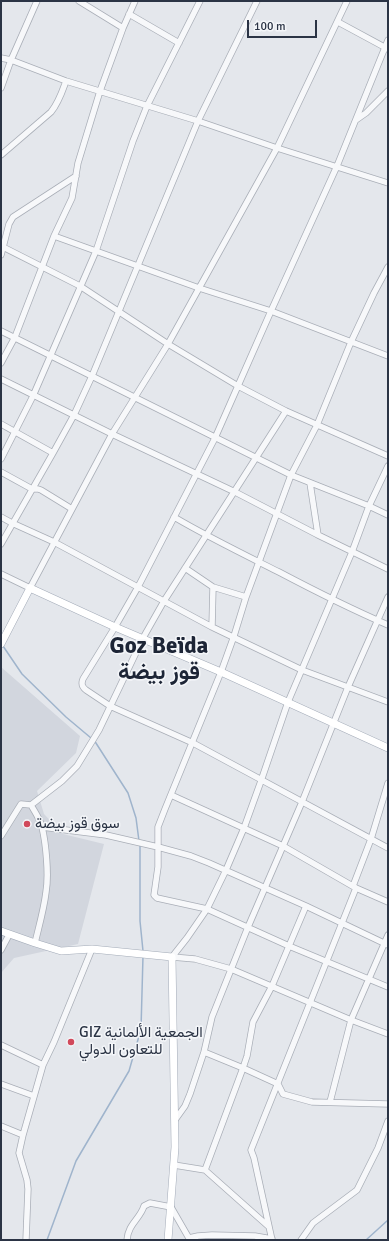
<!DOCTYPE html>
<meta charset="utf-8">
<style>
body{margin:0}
#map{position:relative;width:389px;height:1241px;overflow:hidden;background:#e4e7ec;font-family:Signika,sans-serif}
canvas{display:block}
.frame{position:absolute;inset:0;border:2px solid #2b3445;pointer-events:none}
.scale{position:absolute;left:247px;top:20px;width:70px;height:18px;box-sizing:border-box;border:2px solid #2b3445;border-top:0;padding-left:5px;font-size:12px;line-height:14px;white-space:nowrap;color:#2b3445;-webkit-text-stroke:3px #f4f6f9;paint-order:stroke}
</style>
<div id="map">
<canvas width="389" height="1241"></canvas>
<div class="frame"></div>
<div class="scale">100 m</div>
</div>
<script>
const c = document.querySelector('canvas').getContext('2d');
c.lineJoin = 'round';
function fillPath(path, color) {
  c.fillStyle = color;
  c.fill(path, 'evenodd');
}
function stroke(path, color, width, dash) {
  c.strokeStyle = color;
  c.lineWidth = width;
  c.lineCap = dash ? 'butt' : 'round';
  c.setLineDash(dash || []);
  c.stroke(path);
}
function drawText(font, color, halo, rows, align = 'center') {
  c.font = font + ' Signika,Vazirmatn,sans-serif';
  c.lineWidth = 3;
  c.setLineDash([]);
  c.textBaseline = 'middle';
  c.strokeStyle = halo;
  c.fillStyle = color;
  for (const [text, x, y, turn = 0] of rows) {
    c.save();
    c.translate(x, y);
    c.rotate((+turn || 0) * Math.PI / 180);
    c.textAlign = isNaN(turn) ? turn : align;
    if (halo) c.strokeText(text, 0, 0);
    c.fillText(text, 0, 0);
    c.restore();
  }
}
const built = new Path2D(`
 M1,667L80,736L76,753L37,791L44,814L63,834L104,844L78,944L14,958L1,973Z`);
const stream = new Path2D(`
 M3,646L22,674L66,717L91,738
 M94,740L128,793L136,818L139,841
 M140,845V921L143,951
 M47,1240L76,1161L129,1071L141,1029L143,956
 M366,1240L388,1220`);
const minor = new Path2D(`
 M79,1L123,28
 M129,14L179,43
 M338,22L388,49
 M388,40L337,166L271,311L215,438L138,587L115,627L83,679C81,684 82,687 86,690L110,706L193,743L388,848
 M1,58L11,60L66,81L198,121L277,148L388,183
 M1,88L11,60L37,1
 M356,120L366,113L388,91
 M1,155L51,112C59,102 62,92 66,81
 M54,236L72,198L78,163L100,91L123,28L135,1
 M1,246L80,286L168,344L238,386L286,411L388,456
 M1,255L9,224L13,217L76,176
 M388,267L374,293L351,342L317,425L291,475L246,597L234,636L221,672L165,809L158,827V867L154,895L157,898L207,909L289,946L388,987
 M1,331L291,475L369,506L388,515
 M1,363L15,337L54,236L199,288L271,311L388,356
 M1,379L112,434L235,492L318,535L388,569
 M1,424L53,453
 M1,459L33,396L96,251L133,141L147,106L200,1
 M1,472L32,489H38L41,490L72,509
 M310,483L318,535
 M1,517L12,523L54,542L212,627L302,670L388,702
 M174,517C208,537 243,554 279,572C315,591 351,609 388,625
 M1,544L53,453L74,415L92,376L198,121L257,1
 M185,568L213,587L246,597
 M1,574L30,588L112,434L168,344L277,148L347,1
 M212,627L213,587
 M171,795L283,846L356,888L388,902
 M31,805C35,812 40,819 42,827C46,844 49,875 46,892C44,909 39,926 35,943
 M42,827L106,835L158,847L191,856L209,863L306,906L388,945
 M1,836L21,804L31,805L62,781L77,766L99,730L143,638L164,601L286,411
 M353,886L371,839L388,783
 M1,950L9,935
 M172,957L187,938L207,909L226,870L244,828L261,781L288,702L352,552L369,506L388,466
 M172,957L195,959L231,969L351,1020L388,1034
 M1,1045L43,1065
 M204,1052L243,1068L247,1056L253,1022L272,986L306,906
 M1,1084L34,1096
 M330,1102L351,1020L388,935
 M175,1120L185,1106L190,1094L204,1052L212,1017L248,927L302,802L348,687L388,597
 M1,1126L23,1135
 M174,1165L205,1170L243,1068L278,1084L283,1094L312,1102L388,1104
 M205,1170L268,1226
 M189,1238L198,1236L212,1235L255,1236L272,1239
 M26,1240L28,1189L27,1180L19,1153L23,1135L43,1065L54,1042L92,949
 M127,1240C128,1224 140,1219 144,1206L150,1203L171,1207L190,1240
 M272,1240L254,1158L251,1150L356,888
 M301,1240L313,1223L357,1190L378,1148L388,1121`);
const major = new Path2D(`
 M1,644L30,588L115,627L221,672L388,748
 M1,931L35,943L61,951L92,949L172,957L175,1147L168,1240`);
const markers = [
 [27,824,4,"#d1495b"],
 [71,1042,4,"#d1495b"]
];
const poiNames = [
 ["سوق قوز بيضة",35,824],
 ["GIZ الجمعية الألمانية",79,1033],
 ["للتعاون الدولي",79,1050]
];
const townNames = [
 ["Goz Beïda",159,647],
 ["قوز بيضة",159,673]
];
fillPath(built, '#d2d6de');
stroke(stream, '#9fb4cc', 1.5);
stroke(minor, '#a9aeb7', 7);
stroke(major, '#a3abb8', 8);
stroke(minor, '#f7f8fa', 5.5);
stroke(major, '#fff', 7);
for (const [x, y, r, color] of markers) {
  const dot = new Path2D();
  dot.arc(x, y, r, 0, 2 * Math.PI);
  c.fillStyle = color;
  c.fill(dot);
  stroke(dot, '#f4f6f9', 1.5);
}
drawText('15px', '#2b3445', '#f4f6f9', poiNames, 'left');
drawText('bold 23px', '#1d2536', '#f4f6f9', townNames);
</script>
